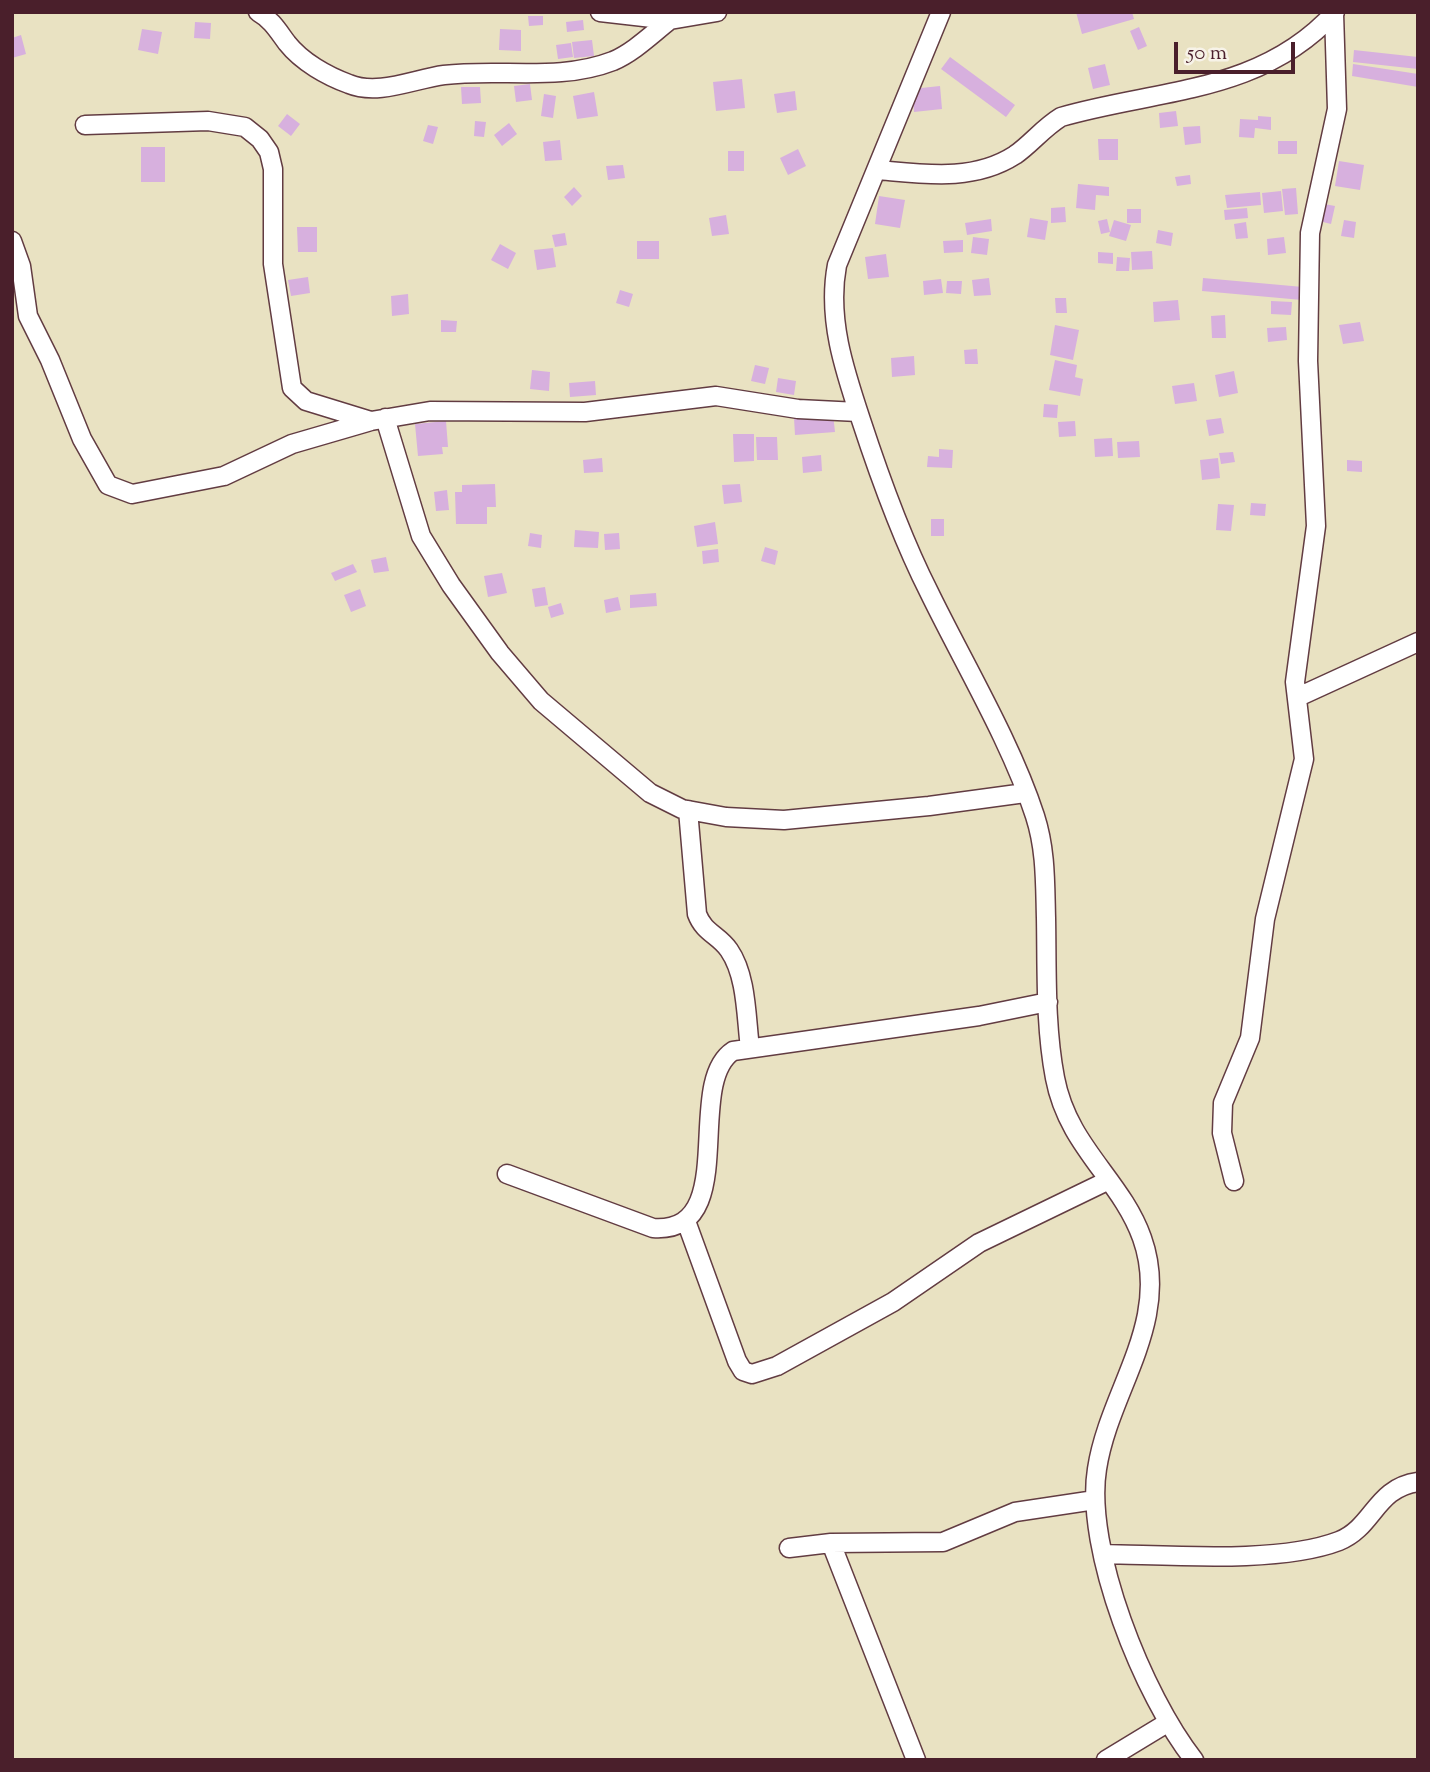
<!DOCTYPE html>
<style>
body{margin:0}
#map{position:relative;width:1430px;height:1772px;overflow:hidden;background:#e9e2c2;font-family:"Sorts Mill Goudy",serif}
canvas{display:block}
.frame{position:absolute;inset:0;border:14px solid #4a1f2b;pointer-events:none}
.scale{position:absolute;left:1174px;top:42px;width:121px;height:32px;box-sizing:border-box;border:4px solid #4a1f2b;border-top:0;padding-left:9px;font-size:21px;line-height:24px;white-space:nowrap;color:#4a1f2b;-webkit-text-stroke:5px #f7f3e8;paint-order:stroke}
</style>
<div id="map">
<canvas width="1430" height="1772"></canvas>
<div class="frame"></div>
<div class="scale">50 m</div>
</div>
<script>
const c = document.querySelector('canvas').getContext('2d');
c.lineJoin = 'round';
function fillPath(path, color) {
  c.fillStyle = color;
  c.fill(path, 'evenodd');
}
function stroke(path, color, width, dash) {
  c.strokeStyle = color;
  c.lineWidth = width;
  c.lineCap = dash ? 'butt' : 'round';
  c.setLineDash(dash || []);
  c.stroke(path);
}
const building = new Path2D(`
 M1076,12H1132L1134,19L1082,34Z
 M528,16H543V25L529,26Z
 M583,20L584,30L567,32L566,22Z
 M195,22L211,23L210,39L194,38Z
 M1139,27L1147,46L1138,50L1130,31Z
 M142,29L162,32L158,54L138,50Z
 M500,29L521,30V51L499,50Z
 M21,35L26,54L12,58V38Z
 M592,40L594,56L574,58L572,42Z
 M571,43L573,57L558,59L556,45Z
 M1354,50L1418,57V69L1353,62Z
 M950,57L1015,105L1006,117L941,69Z
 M1105,64L1110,85L1093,89L1088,68Z
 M1353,64L1418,74V87L1352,76Z
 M742,79L745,108L716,111L713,82Z
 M530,84L532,100L516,102L514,86Z
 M940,86L942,109L914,112L912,89Z
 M461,87H480L481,103L462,104Z
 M795,91L797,110L777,113L774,94Z
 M594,92L598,116L577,119L573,96Z
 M544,94L556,96L553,118L541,116Z
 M1176,111L1178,126L1160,128L1159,113Z
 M287,114L300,124L291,136L278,126Z
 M1258,116L1271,117V130L1255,128L1254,138L1239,137L1240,119L1258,120Z
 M475,121L486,122L484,137L474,136Z
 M509,123L517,134L502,146L494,135Z
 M428,125L438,127L433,144L423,141Z
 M1200,126L1201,143L1185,145L1183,127Z
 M1098,139H1118V160H1099Z
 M560,140L562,160L545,161L543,142Z
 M1278,141H1297V154H1278Z
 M141,147H165V182H141Z
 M798,149L806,166L788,175L780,158Z
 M728,151H744V171H728Z
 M1339,161L1364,165L1360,190L1335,186Z
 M623,165L625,178L608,180L606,166Z
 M1190,175L1191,184L1177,186L1175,177Z
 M1078,184L1109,187V196L1096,195L1095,210L1076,208Z
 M574,187L582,196L572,206L564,197Z
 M1296,188L1298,214L1285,215L1282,189Z
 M1281,191L1283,211L1264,213L1262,193Z
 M1260,192L1261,205L1227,208L1225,195Z
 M879,196L905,200L900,228L875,224Z
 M1319,203L1335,206L1331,224L1315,220Z
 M1065,207L1066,222L1051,223V208Z
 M1247,208L1248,218L1225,220L1224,210Z
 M1127,209H1141V223H1127Z
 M726,215L729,234L712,236L709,218Z
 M1030,218L1048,221L1045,240L1027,237Z
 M991,219L992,231L967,235L965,223Z
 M1107,219L1110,232L1101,234L1098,221Z
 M1114,220L1131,225L1126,241L1109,236Z
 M1344,220L1356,222L1354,238L1341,236Z
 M1246,222L1248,238L1236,239L1234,224Z
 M297,227H317V252H298Z
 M1158,230L1173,233L1171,246L1156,243Z
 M565,233L567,245L555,247L552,235Z
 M973,237L989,239L987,255L971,253Z
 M1284,237L1286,253L1268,255L1267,239Z
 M963,240V252L944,253L943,241Z
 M637,241H659V259H637Z
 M500,244L516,253L508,269L491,260Z
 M553,248L556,267L537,270L534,250Z
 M1152,251L1153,269L1132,270L1131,252Z
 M1098,252L1113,253V264L1098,263Z
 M886,254L889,277L868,279L865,257Z
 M1117,257L1130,258L1129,271H1116Z
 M308,277L310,293L291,296L288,280Z
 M989,278L991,295L974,296L972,280Z
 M1203,278L1303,287L1302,300L1202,291Z
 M941,279L943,293L924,295L923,281Z
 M947,281H962L961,294L946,293Z
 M620,290L633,294L629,307L616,303Z
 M408,294L409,314L392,316L391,296Z
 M1055,298H1066L1067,313H1056Z
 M1178,300L1180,320L1154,322L1153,302Z
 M1271,301L1292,302L1291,315L1271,314Z
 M1225,315L1226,338H1212L1211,316Z
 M441,320L457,321L456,332H441Z
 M1360,322L1364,341L1343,344L1339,325Z
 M1055,325L1079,330L1073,360L1050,355Z
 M1286,327L1287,340L1268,342L1267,328Z
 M977,349L978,364H965L964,350Z
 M914,356L915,375L892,377L891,358Z
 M1055,360L1077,365L1075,377L1083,379L1080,396L1049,390Z
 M755,365L769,368L765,384L751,381Z
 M532,370L550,372L549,391L530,389Z
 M1234,371L1238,393L1219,397L1215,375Z
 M778,378L796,381L794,395L776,392Z
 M595,381L596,395L570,397L569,383Z
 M1194,383L1197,401L1175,404L1172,386Z
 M1044,404L1058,405L1057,418L1043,417Z
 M833,414L835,432L795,435L794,418Z
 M1221,418L1224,433L1209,436L1206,420Z
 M446,421L448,447H442L443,454L418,456L415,424Z
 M1075,421L1076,436L1059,437L1058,422Z
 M733,434H754V461L734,462Z
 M756,437H777L778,460H757Z
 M1112,438L1113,456L1095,457L1094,439Z
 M1139,441L1140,457L1118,458L1117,442Z
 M939,449L953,450L952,468L927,467L928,456L939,457Z
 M1233,452L1235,462L1221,464L1219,453Z
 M821,455L822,471L803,473L802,457Z
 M602,458L603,472L584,473L583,460Z
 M1218,458L1220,478L1202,480L1200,460Z
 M1347,460L1362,461V472L1347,471Z
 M495,484L496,507H487V524H456L455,492H462V485Z
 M740,484L742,502L724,504L722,485Z
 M447,490L449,510L436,511L434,492Z
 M1251,503L1266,504L1265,516L1250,515Z
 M1218,504L1234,505L1231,531L1216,530Z
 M931,519H944V536H931Z
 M715,522L718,544L697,547L694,526Z
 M575,530L599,532L598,548L574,547Z
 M530,533L542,535L541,548L528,546Z
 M619,533L620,549L605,550L604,534Z
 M765,547L778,551L775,565L761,561Z
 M718,549L719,562L703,564L702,551Z
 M386,557L389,571L374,573L371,560Z
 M353,564L357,572L335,581L331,573Z
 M502,573L507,593L488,597L484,576Z
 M545,587L548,605L535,607L532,589Z
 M360,589L366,606L351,612L344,595Z
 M656,593L657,606L630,608V595Z
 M618,597L621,610L606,613L604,600Z
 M561,603L564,614L551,618L548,607Z`);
const minor = new Path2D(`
 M258,12C272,20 278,31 287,43C302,62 327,76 349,84C378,96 414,79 444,75C500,68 559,82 613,61C634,52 652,34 670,20
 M600,12L670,20L717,12
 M941,12L837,265C827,318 844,369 861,420C880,478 901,537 929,592C963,662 1011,742 1035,816C1046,850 1045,883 1046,918C1047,971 1045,1026 1055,1078C1068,1147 1121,1179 1142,1238C1172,1322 1109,1390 1097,1469C1084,1549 1144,1697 1194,1760
 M85,125L208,121L245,127L260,139L269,152L273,169V264L292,388L306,401L371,421
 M877,170C924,174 973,182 1015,155C1031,144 1043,128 1061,117C1157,89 1261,94 1335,12
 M12,241L21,266L28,316L50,360L82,439L108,485L132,494L224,476L292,444L371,421L430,411L585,412L716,396L798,409L858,412
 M385,418L421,536L451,585L500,653L541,701L650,793L682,809L726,817L784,820L929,806L1025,793
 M1298,697L1418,642
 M688,810L697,914C704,933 719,935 729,950C747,976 746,1017 750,1048
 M507,1174L653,1228C742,1234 683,1084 733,1051L979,1016L1048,1002
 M1234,1181L1222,1133L1223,1103L1250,1038L1265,919L1304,759L1295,682L1316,526L1308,361L1310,233L1337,109L1334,13
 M686,1221L737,1361L743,1371L752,1374L777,1366L893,1302L979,1243L1107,1181
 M831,1543L916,1760
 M789,1548L831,1543L943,1542L1015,1512L1095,1500
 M1104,1554C1169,1555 1279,1564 1339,1541C1374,1527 1375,1488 1418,1482
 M1106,1760L1167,1723`);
fillPath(building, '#d7b0de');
stroke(minor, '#623c42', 21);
stroke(minor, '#fff', 18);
</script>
